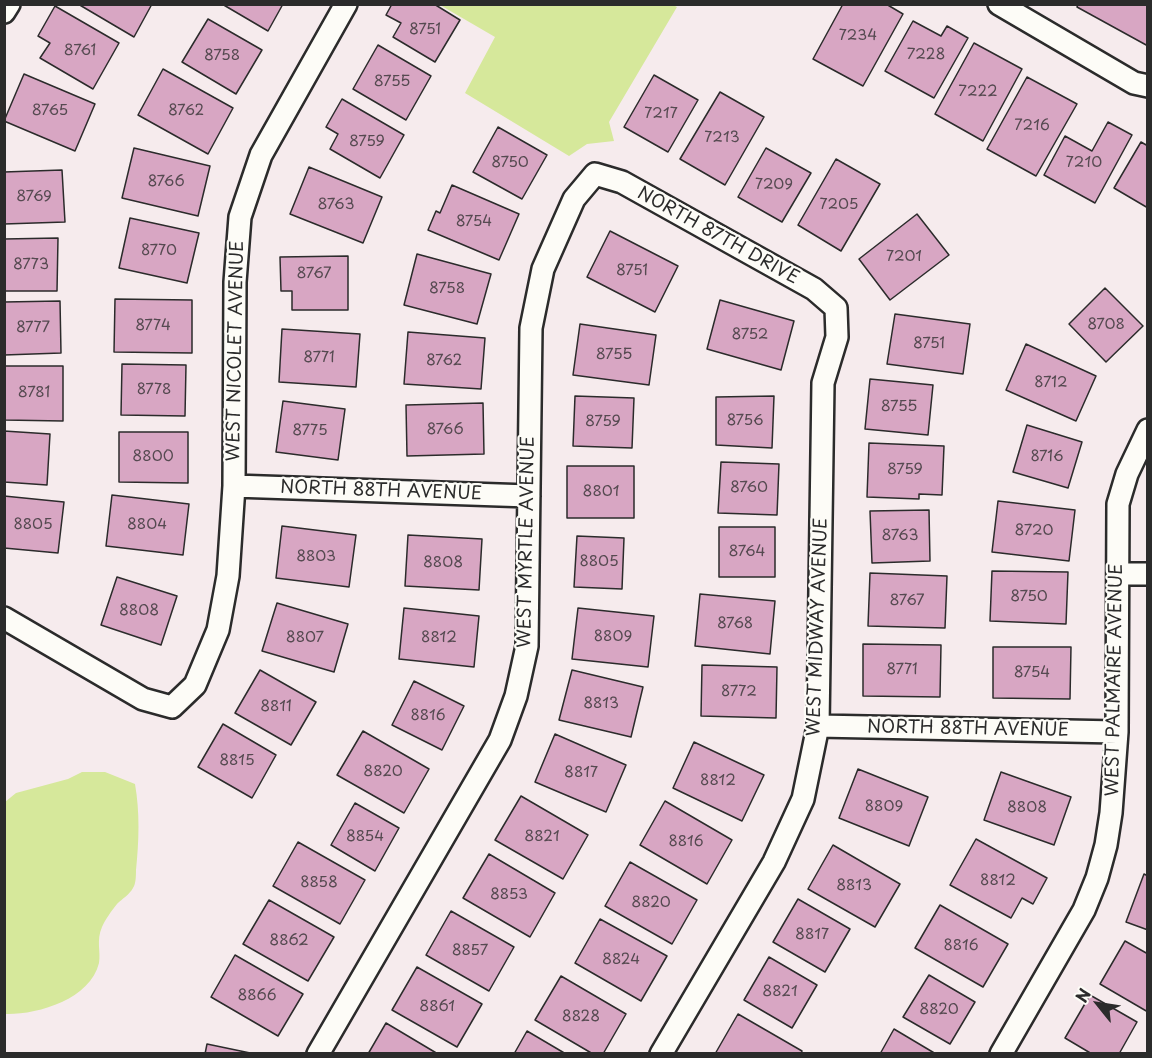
<!DOCTYPE html>
<style>
body{margin:0}
#map{position:relative;width:1152px;height:1058px;overflow:hidden;background:#f6ebed;font-family:"Playpen Sans",sans-serif}
canvas{display:block}
.frame{position:absolute;inset:0;border:6px solid #2b2b2b;pointer-events:none}
.north{position:absolute;left:1068px;top:974px;width:60px;height:60px;-webkit-text-stroke:4px #fdfcf7;paint-order:stroke;rotate:300deg;font-size:16px;font-weight:700;line-height:24px;text-align:center;color:#2b2b2b}
.north::after{content:'';display:block;margin:auto;width:21px;height:27px;background:#2b2b2b;clip-path:polygon(50% 0,100% 100%,50% 72%,0 100%)}
</style>
<div id="map">
<canvas width="1152" height="1058"></canvas>
<div class="frame"></div>
<div class="north">N</div>
</div>
<script>
const c = document.querySelector('canvas').getContext('2d');
c.lineJoin = 'round';
function fillPath(path, color) {
  c.fillStyle = color;
  c.fill(path, 'evenodd');
}
function stroke(path, color, width, dash) {
  c.strokeStyle = color;
  c.lineWidth = width;
  c.lineCap = dash ? 'butt' : 'round';
  c.setLineDash(dash || []);
  c.stroke(path);
}
function drawText(font, color, halo, rows, align = 'center') {
  c.font = font + ' "Playpen Sans",sans-serif';
  c.lineWidth = 4.5;
  c.setLineDash([]);
  c.textBaseline = 'middle';
  c.strokeStyle = halo;
  c.fillStyle = color;
  for (const [text, x, y, turn = 0] of rows) {
    c.save();
    c.translate(x, y);
    c.rotate((+turn || 0) * Math.PI / 180);
    c.textAlign = isNaN(turn) ? turn : align;
    if (halo) c.strokeText(text, 0, 0);
    c.fillText(text, 0, 0);
    c.restore();
  }
}
const green = new Path2D(`
 M673,5L677,7L609,122L614,141L587,144L569,156L465,93L495,37L440,5Z
 M82,772H105L135,784C140,813 139,841 136,870C136,875 136,884 133,888C130,894 122,899 117,904C112,910 105,920 102,927C96,941 101,951 99,963C90,1000 36,1015 5,1014V802L16,793L68,779Z`);
const building = new Path2D(`
 M78,4H152L134,37Z
 M222,4H283L268,31Z
 M392,4H434L460,20L435,62L393,37L401,23L386,15Z
 M843,4H886L903,14L863,86L813,59Z
 M1078,4H1148V46L1077,7Z
 M55,6L119,43L93,89L40,58L50,43L38,36Z
 M208,19L262,50L236,94L182,62Z
 M913,21L941,36L947,26L968,38L934,98L885,71Z
 M974,43L1022,69L983,141L935,114Z
 M378,45L431,76L406,120L353,89Z
 M163,69L233,108L208,154L138,115Z
 M24,74L95,104L75,151L4,121Z
 M654,75L698,100L668,152L624,127Z
 M1027,77L1077,104L1036,176L987,149Z
 M720,92L764,117L725,185L680,159Z
 M342,99L404,135L380,178L330,149L338,134L326,127Z
 M1108,122L1132,135L1095,203L1044,175L1065,136L1092,151Z
 M498,127L547,155L522,199L473,172Z
 M1141,142L1148,146V208L1114,188Z
 M134,148L210,166L198,216L122,198Z
 M766,148L811,173L782,222L738,197Z
 M836,159L880,184L841,251L798,225Z
 M309,167L382,197L363,243L290,214Z
 M62,170L65,222L4,224V172Z
 M452,185L519,214L499,260L428,230L436,211L440,213Z
 M917,214L949,255L890,300L859,259Z
 M130,218L199,233L187,283L119,268Z
 M610,231L678,266L655,312L587,277Z
 M58,238L57,291H4V239Z
 M417,254L491,274L477,324L404,305Z
 M348,256V310H292V291H281L280,257Z
 M1105,288L1143,326L1106,362L1069,324Z
 M115,299L192,300V353L114,352Z
 M720,300L794,321L781,370L707,349Z
 M60,301L61,353L4,355V302Z
 M895,314L970,324L963,374L887,364Z
 M580,324L656,335L649,385L573,375Z
 M282,329L360,334L356,387L279,382Z
 M408,332L485,338L481,389L404,384Z
 M1026,344L1096,376L1076,421L1006,390Z
 M122,364L186,365L185,416L121,415Z
 M4,366H63V421L4,420Z
 M870,379L933,385L928,435L865,429Z
 M575,396L634,398L632,448L573,446Z
 M774,396L772,448L716,445V397Z
 M283,401L345,409L338,460L276,452Z
 M483,403L484,454L407,456L406,405Z
 M1027,425L1082,442L1068,488L1013,472Z
 M4,431L50,434L47,485L4,482Z
 M119,432H188V483L119,482Z
 M869,443L944,446L942,495L919,494V499L867,497Z
 M721,462L779,464L777,515L718,513Z
 M567,466H634V518H567Z
 M112,495L189,504L183,555L106,546Z
 M4,496L64,502L58,553L4,548Z
 M998,501L1075,510L1069,561L992,552Z
 M929,510L930,561L872,563L870,511Z
 M282,526L356,535L349,587L276,578Z
 M719,527H775V577H719Z
 M408,535L482,539L479,590L405,586Z
 M577,536L624,538L622,589L574,587Z
 M992,571L1068,572L1066,624L990,621Z
 M870,573L947,576L945,628L868,626Z
 M117,577L177,596L161,645L101,625Z
 M700,594L775,601L770,654L695,646Z
 M277,603L348,624L334,672L262,651Z
 M404,608L479,616L474,667L399,659Z
 M578,608L654,616L648,667L572,659Z
 M863,644L941,645L940,697L863,696Z
 M993,647H1071L1070,699L993,698Z
 M702,665L777,667L776,718L701,716Z
 M260,670L316,702L291,745L235,713Z
 M572,670L643,687L631,737L559,720Z
 M414,681L464,706L442,750L392,725Z
 M223,724L276,755L252,798L198,767Z
 M363,731L429,769L404,813L337,775Z
 M555,734L626,765L606,812L535,782Z
 M694,742L764,775L742,821L673,788Z
 M858,769L928,797L909,846L839,818Z
 M1001,772L1071,797L1054,845L984,820Z
 M521,796L588,835L563,879L495,840Z
 M665,801L732,840L707,884L640,845Z
 M355,803L399,828L375,871L331,845Z
 M976,839L1047,878L1033,904L1022,898L1011,918L950,885Z
 M298,842L365,880L340,924L273,886Z
 M833,845L900,884L875,927L808,889Z
 M489,854L555,893L530,937L463,898Z
 M630,862L697,900L672,944L605,906Z
 M1144,874L1148,876V930L1126,922Z
 M798,899L850,929L825,972L773,942Z
 M269,900L334,937L308,981L243,944Z
 M940,905L1008,944L983,987L915,948Z
 M451,911L514,947L489,991L426,955Z
 M600,919L667,956L641,1001L575,963Z
 M1125,941L1148,954V1012L1100,984Z
 M235,955L303,994L278,1036L211,997Z
 M769,957L817,985L792,1028L744,1000Z
 M417,967L482,1004L457,1047L392,1010Z
 M929,975L975,1002L950,1044L903,1017Z
 M561,976L626,1014L603,1054H593L535,1020Z
 M1090,995L1137,1022L1119,1054H1092L1065,1038Z
 M738,1014L802,1051L801,1054H715Z
 M386,1023L438,1054H368Z
 M894,1029L936,1054H880Z
 M527,1031L566,1054H514Z
 M207,1044L255,1054H205Z`);
const minor = new Path2D(`
 M999,4L1134,83L1148,86
 M4,12L9,4
 M234,486L529,496
 M1118,574H1148
 M4,618L143,699L172,707L195,685L218,630L228,576L234,486L235,282L240,217L261,155L346,4
 M818,726L1117,732
 M318,1054L500,740L516,696L527,646L531,328L543,269L574,199L595,174L622,182L814,289L836,308L837,337L823,383L818,726L803,799L774,862L661,1054
 M1001,1054L1084,910L1097,878L1106,845L1111,813L1117,732L1118,504L1127,474L1148,430`);
const numberNames = [
 ["8751",425,30],
 ["7234",858,36],
 ["8761",80,51],
 ["7228",926,55],
 ["8758",222,56],
 ["8755",392,82],
 ["7222",978,92],
 ["8765",50,111],
 ["8762",186,111],
 ["7217",661,114],
 ["7216",1032,126],
 ["7213",722,138],
 ["8759",367,142],
 ["8750",510,163],
 ["7210",1084,163],
 ["8766",166,182],
 ["7209",774,185],
 ["8769",34,197],
 ["8763",336,205],
 ["7205",839,205],
 ["8754",474,222],
 ["8770",159,251],
 ["7201",904,257],
 ["8773",31,265],
 ["8751",632,271],
 ["8767",314,274],
 ["8758",447,289],
 ["8708",1106,325],
 ["8774",153,326],
 ["8777",33,328],
 ["8752",750,335],
 ["8751",929,344],
 ["8755",614,355],
 ["8771",319,358],
 ["8762",444,361],
 ["8712",1051,383],
 ["8778",154,390],
 ["8781",34,393],
 ["8755",899,407],
 ["8756",745,421],
 ["8759",603,422],
 ["8766",445,430],
 ["8775",310,431],
 ["8800",153,457],
 ["8716",1047,457],
 ["8759",905,470],
 ["8760",749,488],
 ["8801",601,492],
 ["8805",33,525],
 ["8804",147,525],
 ["8720",1034,531],
 ["8763",900,536],
 ["8764",747,552],
 ["8803",316,557],
 ["8805",599,562],
 ["8808",443,563],
 ["8750",1029,597],
 ["8767",907,601],
 ["8808",139,611],
 ["8768",735,624],
 ["8809",613,637],
 ["8807",305,638],
 ["8812",439,638],
 ["8771",902,670],
 ["8754",1032,673],
 ["8772",739,692],
 ["8813",601,704],
 ["8811",276,707],
 ["8816",428,716],
 ["8815",237,761],
 ["8820",383,772],
 ["8817",581,773],
 ["8812",718,781],
 ["8809",884,807],
 ["8808",1027,808],
 ["8854",365,837],
 ["8821",542,837],
 ["8816",686,842],
 ["8812",998,881],
 ["8858",319,883],
 ["8813",854,886],
 ["8853",509,895],
 ["8820",651,903],
 ["8817",812,935],
 ["8862",289,941],
 ["8816",961,946],
 ["8857",470,951],
 ["8824",621,960],
 ["8821",780,992],
 ["8866",257,996],
 ["8861",437,1007],
 ["8820",939,1010],
 ["8828",581,1017]
];
const streetNames = [
 ["NORTH 87TH DRIVE",718,236,29],
 ["WEST NICOLET AVENUE",236,351,-89],
 ["NORTH 88TH AVENUE",381,491,2],
 ["WEST MYRTLE AVENUE",527,542,-89],
 ["WEST MIDWAY AVENUE",818,627,-88],
 ["WEST PALMAIRE AVENUE",1115,680,-89],
 ["NORTH 88TH AVENUE",968,729,1]
];
fillPath(green, '#d6e89b');
fillPath(building, '#d8a6c3');
stroke(building, '#2b2b2b', 1.5);
stroke(minor, '#2b2b2b', 26);
stroke(minor, '#fdfcf7', 21);
drawText('15px', '#564a51', null, numberNames);
drawText('18px', '#2b2b2b', '#fdfcf7', streetNames);
</script>
